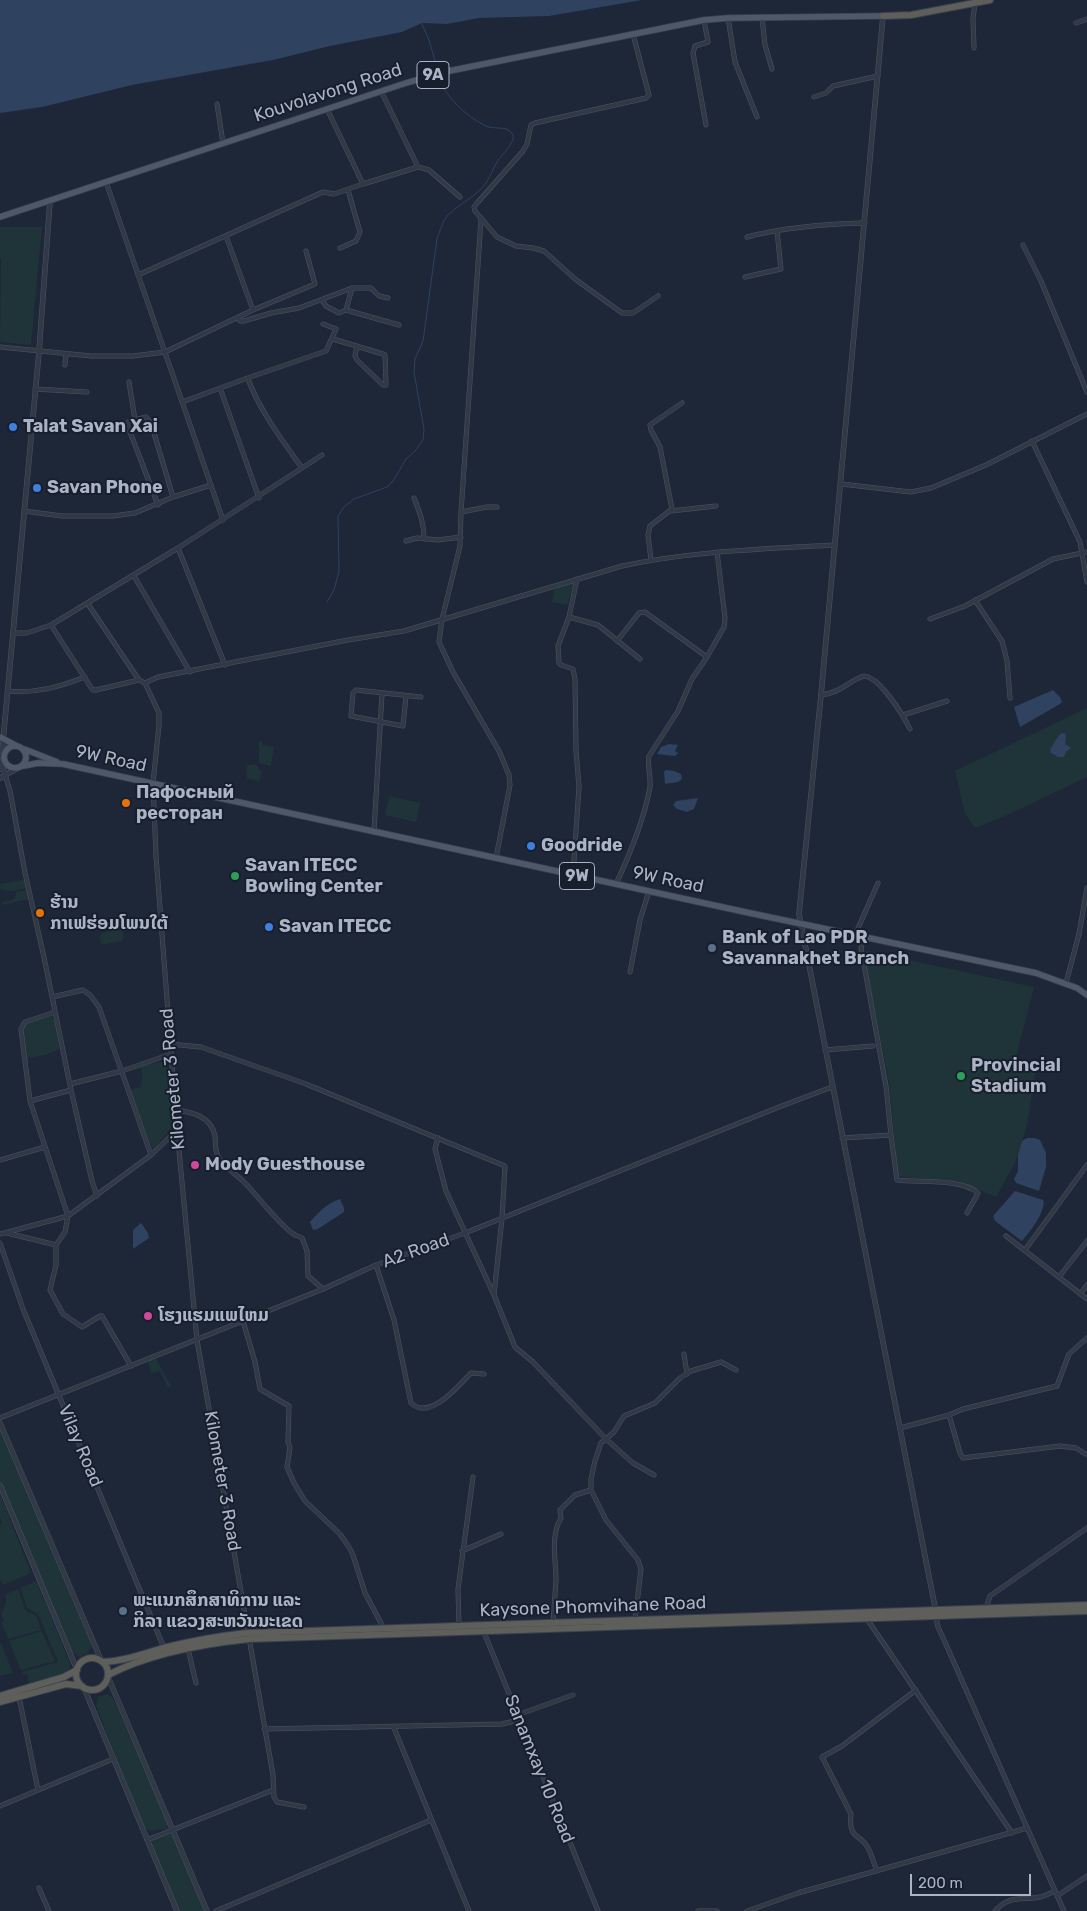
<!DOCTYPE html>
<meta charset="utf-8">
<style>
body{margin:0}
#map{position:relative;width:1087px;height:1911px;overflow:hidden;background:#1d2737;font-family:Rubik,sans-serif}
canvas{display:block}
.scale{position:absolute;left:910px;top:1874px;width:121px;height:22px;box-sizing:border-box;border:2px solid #aab4c5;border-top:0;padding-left:6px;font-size:15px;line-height:18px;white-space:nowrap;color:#aab4c5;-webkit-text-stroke:4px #171f2c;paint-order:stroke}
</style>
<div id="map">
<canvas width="1087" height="1911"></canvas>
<div class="scale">200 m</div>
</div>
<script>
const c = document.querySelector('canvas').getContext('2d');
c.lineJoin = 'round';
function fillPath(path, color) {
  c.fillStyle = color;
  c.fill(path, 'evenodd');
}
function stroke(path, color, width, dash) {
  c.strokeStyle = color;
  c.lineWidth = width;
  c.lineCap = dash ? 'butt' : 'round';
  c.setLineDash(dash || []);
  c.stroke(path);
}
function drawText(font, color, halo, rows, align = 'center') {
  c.font = font + ' Rubik,"Noto Sans Lao",sans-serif';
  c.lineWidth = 4;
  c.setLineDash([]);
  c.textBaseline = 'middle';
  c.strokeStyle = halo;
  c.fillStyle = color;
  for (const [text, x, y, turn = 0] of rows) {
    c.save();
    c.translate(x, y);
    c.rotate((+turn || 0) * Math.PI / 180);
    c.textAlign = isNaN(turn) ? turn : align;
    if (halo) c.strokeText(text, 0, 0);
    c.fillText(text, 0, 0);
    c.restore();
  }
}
const green = new Path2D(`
 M0,227H42L31,345L0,342L1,259L0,258Z
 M573,582L574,584L567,605L552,602L555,587Z
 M1087,708V777L1005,816L975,828L965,814L955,771Z
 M259,741H262V745L274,747L271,766L259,763Z
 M256,764L262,773L259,781L248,779L246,775L247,765Z
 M389,796L420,803L416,822L385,815Z
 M26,879L27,888L12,891L0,889V884Z
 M27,890L29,899L2,905V902L15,899L16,892Z
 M122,930L124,936L122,941L102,945L99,937L103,932Z
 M867,951L1034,987L1015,1061L1036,1069L1027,1125L1015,1163L996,1197L958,1181L901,1177L898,1174L889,1082L866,966Z
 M52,1016L56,1025L60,1049L45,1055L27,1058L23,1029L25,1023Z
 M166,1061L170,1084L173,1126L155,1147L152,1148L130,1090L140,1087L142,1080L141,1066Z
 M155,1357L171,1386L168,1388L160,1371L151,1373L148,1360Z
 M0,1428L91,1644C91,1652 86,1654 79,1657L71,1651L0,1480Z
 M0,1494L31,1573L3,1585L0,1580V1524L2,1523L0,1517Z
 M36,1581L70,1663V1667L67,1673L29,1684L27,1674L23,1675L22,1672L58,1662L38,1614L27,1608L20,1588Z
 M18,1589L26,1611L36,1615L41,1630L8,1639L1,1622L4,1621L1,1614L6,1604V1594Z
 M42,1631L55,1661L21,1670L9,1641Z
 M1,1643L13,1673L0,1676V1644Z
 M107,1694L113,1698L168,1824L167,1829L150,1831L145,1828L120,1767L96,1705L98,1697Z
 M169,1833L173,1835L204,1911H179L151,1843L153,1840Z`);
const water = new Path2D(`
 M0,0H642L549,16L479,18L447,24L422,23L402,32L330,46L273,60L132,85L42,107L0,113Z
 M1053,690L1060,697L1062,702L1060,704L1020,727L1014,707Z
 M1062,733L1066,734L1065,744L1071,748L1066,752L1064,757H1058L1051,753L1050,750C1052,746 1058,735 1062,733Z
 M669,744L678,745L675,751L678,753L675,756L657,754L661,747Z
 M666,770L674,771L681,774L682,779L678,782L665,784L664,772Z
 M698,798L694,809L687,812L677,809L673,805L676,801Z
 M1027,1138H1035L1040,1140L1046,1153V1167L1039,1191L1016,1183L1014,1179L1018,1171V1155L1022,1141Z
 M1015,1191L1043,1200L1044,1202C1042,1217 1031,1230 1022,1241L995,1221L993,1216Z
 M340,1199L344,1208V1212L318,1229L313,1230L310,1222C319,1212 327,1203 340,1199Z
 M141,1223L148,1233L149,1238L133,1249V1230Z`);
const stream = new Path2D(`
 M421,22L429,40L438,71
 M327,602L334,590L339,571L338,516L344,507L354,499L387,487L393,481L406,459L415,451L423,440L424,429L414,372L415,359L423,341L437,239C440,231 442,222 448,215C458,205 471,199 481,189C489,181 491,172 497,162C501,154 525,136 506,129C499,127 490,129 484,125C466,116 446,97 439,79`);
const minor = new Path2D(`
 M762,17L765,45L772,69
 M728,18L735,62L757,117
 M704,20L708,42L695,46L693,53L706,125
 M1076,23L1087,19
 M633,34L649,95L646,98L535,123L531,125L527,144L523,151L478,202L474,207L475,211L497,237L516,246L533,248L544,251L575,279L622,313H633L658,296
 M974,48L973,19L975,3
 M381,91L418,167
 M814,97L826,93L833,86L878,76
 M217,104L223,143
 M106,182L223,520
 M363,184L418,167L429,170L460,197
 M226,236L253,310
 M747,237C785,227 826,224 865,223
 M1023,245L1041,281L1087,392
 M340,248L356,241L360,232L348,190
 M138,275L323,192L334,194L363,184L327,109
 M745,277L781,269L777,231
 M322,300L326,306L339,313L346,310L352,288
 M346,310L399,325
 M238,318L240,321H244L271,313L299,308L352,288H371L379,296L388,298
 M333,339L383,354L385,355L386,385H383L357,360L355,356L357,346
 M0,347L91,356H133L165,352L253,310L315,284L306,251
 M65,365L66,354
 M129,382L135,420
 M220,388L259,498
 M35,389L87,392
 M182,402C230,384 278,367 326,351L336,329L323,324
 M1032,441L1080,542L1087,582
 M302,468L322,455
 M841,484L911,492L931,488L986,465L1087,414
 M414,498C420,513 424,523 424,539
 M158,505L127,424L128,422L146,417L151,423L173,497
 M24,511L62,516H113L135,513L173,497L211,485
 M671,511L716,506
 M461,512L481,220
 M406,541L417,538L438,540L461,537
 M178,548L225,665
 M651,560L648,535L650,526L672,509L660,447L651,430L650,425L682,403
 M134,576L190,672
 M975,600L1002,641L1007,661L1010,698
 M88,604L139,680
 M569,617L598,625L640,659
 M930,619L965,606L1053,559L1087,552
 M51,625L90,686L93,690H96L139,680L145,683L158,677L348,640L404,631L622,566C692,551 764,549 835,545
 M13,633H27L51,625L178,548L302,468C282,440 260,411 248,379
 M617,641L639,613L645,612L707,657
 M145,683L159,713V725L153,783L156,856L177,1130L197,1340L273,1775L274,1797L277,1802L304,1807
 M7,691C34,694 59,687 85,677
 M821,695C837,694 847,683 861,677C876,670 904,717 910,729
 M406,696L403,726L351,716L353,693L356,690L421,697
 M903,715L947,701
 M2,765L10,791L25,873L45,962L71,1090L92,1181L97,1196
 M374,831L382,694
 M496,858L510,785L509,775L499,751L453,672L439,642L442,619L460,546L461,512L487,507H497
 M573,875L579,787L576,750L575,679L573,669L561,665L559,663L558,646L569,617L577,579
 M616,884C630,854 644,820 650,787C651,776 647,766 649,756L678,711L692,679L707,657L724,627L725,618L717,552
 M855,935L878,883
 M630,972L640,920L649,891
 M1066,983L1079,934L1087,888
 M52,997L83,990L90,995L99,1007L151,1155
 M170,1044L201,1047L306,1084L505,1166L502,1218L494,1295
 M825,1050L873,1046
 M70,1084L122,1071L171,1054
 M30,1101L71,1090
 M176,1110C192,1112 211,1116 215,1136C216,1144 214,1150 219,1158C225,1168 236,1174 244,1182C257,1195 281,1227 295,1235C296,1236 301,1237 302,1238L307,1251L308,1276L323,1289
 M891,1135L897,1180C919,1183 961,1178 978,1193L977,1195L967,1213
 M438,1138L435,1149L446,1191L494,1295L515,1347L533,1362L606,1439L633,1463L654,1475
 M842,1138L891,1135L886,1086L861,948L864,937
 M0,1160L45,1147
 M7,1233L56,1245L65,1232L68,1216L30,1101L21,1029L25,1022L55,1012
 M0,1234L68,1216L151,1155L177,1130
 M1006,1236L1087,1299
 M0,1243L23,1309L164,1648
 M56,1245V1265L50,1290L63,1314L82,1327L100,1316H102L131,1366
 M1025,1250L1087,1165
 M376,1265L394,1320L411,1403C430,1421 458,1386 471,1373L484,1374
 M1059,1277L1087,1241
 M1080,1294L1087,1285
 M243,1321L255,1362L260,1389L289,1406L288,1442L290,1448L287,1467L294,1483L305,1501L340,1534L349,1547L353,1555L365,1593L381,1623L382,1629
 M684,1354L687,1374
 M949,1415L960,1453L963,1458L1060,1446L1076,1448L1087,1455
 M0,1418L323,1289L376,1265L465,1233L779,1107L832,1087
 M900,1428L949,1415L963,1409L1057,1386L1069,1354L1087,1338
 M462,1551L501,1534
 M986,1608L990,1596L1087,1528
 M936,1617L938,1627L944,1640L1064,1911
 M867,1619L1012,1833
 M635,1620L641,1569L638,1560L606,1520L591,1490V1479L595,1461L601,1443L614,1432L624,1416L655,1403L680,1378L691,1371L721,1362L736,1370
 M553,1623C554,1608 555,1594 556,1580C556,1560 550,1536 561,1518L560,1510L575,1495L591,1490
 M459,1626L458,1589L473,1477
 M483,1630L598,1911
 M188,1649L196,1683
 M19,1697L38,1790
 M517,1715L573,1695
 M394,1728L469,1911
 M264,1729L502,1724L519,1720
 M0,1806L113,1759
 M147,1840L273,1790
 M877,1871C874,1864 872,1855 868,1848C861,1833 848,1841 851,1814L822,1757L842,1746L916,1690
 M39,1888L49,1911
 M1057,1896L1087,1876
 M216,1911L431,1820
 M698,1911H717
 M747,1911L798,1893L1027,1828
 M995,1911C1010,1894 1021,1901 1040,1897C1045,1896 1050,1893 1055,1891`);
const tertiary = new Path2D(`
 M883,16L821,695L799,914L936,1612
 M2,752L39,352L50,201
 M0,769L3,758
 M0,778L18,768
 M0,1423L101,1660
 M0,1485L77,1670
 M108,1677L207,1911
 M84,1688L177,1911`);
const primary = new Path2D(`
 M0,217L406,83L449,71L704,20L728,18L883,16
 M0,737L17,746
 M4 757a11 11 0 1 1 22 0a11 11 0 1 1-22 0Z
 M24,749L57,762
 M23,766L38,763L63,764L745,912L1036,973L1077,988L1087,995`);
const trunk = new Path2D(`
 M883,16L911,15L990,0
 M76 1674a16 16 0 1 1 32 0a16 16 0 1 1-32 0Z
 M103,1662C124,1661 143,1654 163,1648C191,1641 219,1636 247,1633L1087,1605
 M108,1675C150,1653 202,1644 249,1639L1087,1611
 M0,1696L64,1677L77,1670
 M0,1702L66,1684L82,1686`);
const markers = [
 [13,427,5,"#3f7fe0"],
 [37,488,5,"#3f7fe0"],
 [126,803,5,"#e8710a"],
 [531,846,5,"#3f7fe0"],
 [235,876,5,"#2e9e5b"],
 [40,913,5,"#e8710a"],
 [269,927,5,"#3f7fe0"],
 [712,948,5,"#5c6f8a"],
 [961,1076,5,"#2e9e5b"],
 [195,1165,5,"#d1479c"],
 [148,1316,5,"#d1479c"],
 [123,1611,5,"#5c6f8a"]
];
const shields = [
 [433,75,32],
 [577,876,35]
];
const shieldNames = [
 ["9A",433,75],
 ["9W",577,876]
];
const streetNames = [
 ["Kouvolavong Road",328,93,-18],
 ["9W Road",111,759,12],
 ["9W Road",668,880,12],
 ["Kilometer 3 Road",173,1079,-95],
 ["A2 Road",416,1251,-20],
 ["Vilay Road",80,1446,67],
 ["Kilometer 3 Road",222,1481,80],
 ["Kaysone Phomvihane Road",593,1607,-2],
 ["Sanamxay 10 Road",539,1769,68]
];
const poiNames = [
 ["Talat Savan Xai",23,427],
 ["Savan Phone",47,488],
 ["Пафосный",136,793],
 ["ресторан",136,814],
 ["Goodride",541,846],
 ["Savan ITECC",245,866],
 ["Bowling Center",245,887],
 ["ຮ້ານ",50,903],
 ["ກາເຟຮ່ອມໂພນໃຕ້",50,924],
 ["Savan ITECC",279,927],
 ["Bank of Lao PDR",722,938],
 ["Savannakhet Branch",722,959],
 ["Provincial",971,1066],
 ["Stadium",971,1087],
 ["Mody Guesthouse",205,1165],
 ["ໂຮງແຮມແພໄຫມ",158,1316],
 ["ພະແນກສຶກສາທິການ ແລະ",133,1601],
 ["ກິລາ ແຂວງສະຫວັນນະເຂດ",133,1622]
];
fillPath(green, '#1f3438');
fillPath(water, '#2f4260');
stroke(stream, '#2f4260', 1);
stroke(minor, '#4c5463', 5);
stroke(tertiary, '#4c5463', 5.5);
stroke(primary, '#3a4351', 7);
stroke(trunk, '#39414f', 8);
stroke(minor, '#313947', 4);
stroke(tertiary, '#313947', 4.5);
stroke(primary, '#4e5868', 5.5);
stroke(trunk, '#5e5e5a', 6);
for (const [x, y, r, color] of markers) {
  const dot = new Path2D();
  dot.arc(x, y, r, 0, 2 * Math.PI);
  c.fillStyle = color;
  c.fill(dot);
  stroke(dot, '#171f2c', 2);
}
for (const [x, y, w] of shields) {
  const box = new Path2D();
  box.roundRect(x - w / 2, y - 13.5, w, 27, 4);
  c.fillStyle = '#171f2c';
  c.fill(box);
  stroke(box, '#aab4c5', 1);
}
drawText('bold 16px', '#aab4c5', null, shieldNames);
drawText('18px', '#aab4c5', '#171f2c', streetNames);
drawText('bold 18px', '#aab4c5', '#171f2c', poiNames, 'left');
</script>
